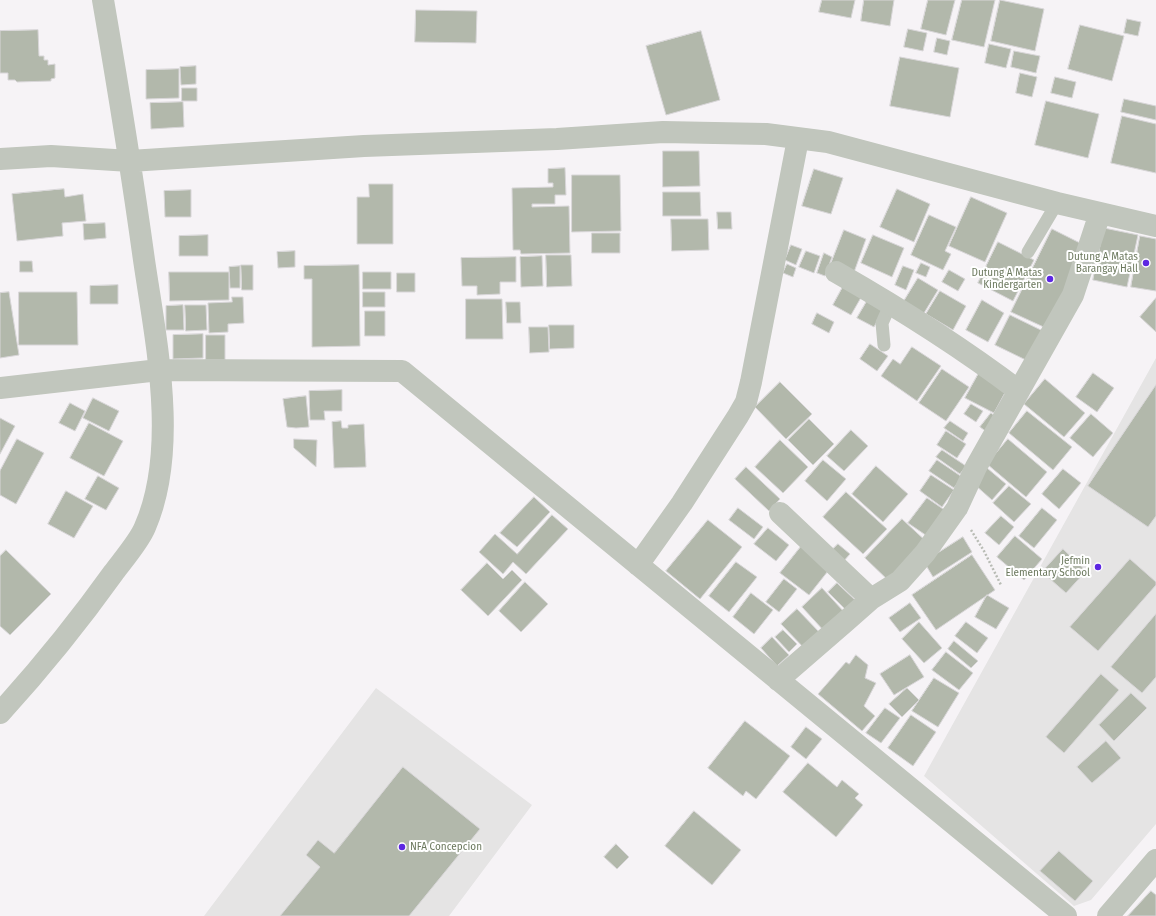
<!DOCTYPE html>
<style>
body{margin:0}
canvas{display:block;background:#f6f3f6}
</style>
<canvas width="1156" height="916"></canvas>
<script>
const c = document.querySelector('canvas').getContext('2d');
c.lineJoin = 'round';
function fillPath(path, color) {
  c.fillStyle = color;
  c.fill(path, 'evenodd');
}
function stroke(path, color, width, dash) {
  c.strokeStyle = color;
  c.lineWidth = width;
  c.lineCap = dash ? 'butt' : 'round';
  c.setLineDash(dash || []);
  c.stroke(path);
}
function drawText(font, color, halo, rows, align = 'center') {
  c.font = font + ' "Fira Sans",sans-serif';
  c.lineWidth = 4;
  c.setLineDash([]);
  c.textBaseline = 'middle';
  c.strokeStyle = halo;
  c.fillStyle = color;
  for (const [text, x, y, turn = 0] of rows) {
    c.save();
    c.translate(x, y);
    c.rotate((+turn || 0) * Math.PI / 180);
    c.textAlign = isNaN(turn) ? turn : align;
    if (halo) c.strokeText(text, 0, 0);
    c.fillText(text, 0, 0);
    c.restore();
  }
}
const built = new Path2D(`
 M1156,358V824L1091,900L1074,906L924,776Z
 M376,688L532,805L449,916H204Z`);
const building = new Path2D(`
 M822,0H855L851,18L819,12Z
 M864,0H894L890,26L861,21Z
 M928,0H955L946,35L921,29Z
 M962,0H995L984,47L952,40Z
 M1000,0L1044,9L1035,51L991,41Z
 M416,10L477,11L476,43L415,42Z
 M1127,19L1141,22L1138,36L1124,33Z
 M1080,25L1124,36L1112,81L1068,69Z
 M908,29L927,33L923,51L904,47Z
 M38,30L39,56H44V60H48V65L55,64V78L51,79V81L17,82L15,80H8V73H0V31Z
 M701,31L720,100L666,115L646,46Z
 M937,38L950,41L947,55L934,52Z
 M989,44L1011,49L1006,68L985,63Z
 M1014,51L1040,56L1036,73L1011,67Z
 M900,57L959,68L950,117L890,106Z
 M196,66V84L181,85L180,67Z
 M179,69V98L146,99V70Z
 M1020,73L1037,77L1032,97L1016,93Z
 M1055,77L1076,82L1072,98L1051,93Z
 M182,88H197V101H182Z
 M1124,99L1156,106V120L1121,112Z
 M1046,101L1099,114L1088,158L1035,145Z
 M183,102L184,127L151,129L150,103Z
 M1122,116L1156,124V173L1111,163Z
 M663,151H699L700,186L663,187Z
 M565,168L566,195H555V204H532V207L569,206L570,253L521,254L520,250H513L512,188L553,187V183H548V169Z
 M814,169L843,178L831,214L802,206Z
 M572,175H620L621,231L572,232Z
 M369,184H393V244H357V197H369Z
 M64,189L65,197L83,194L86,221L62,223L63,236L17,241L12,194Z
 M897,189L930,204L914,242L880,227Z
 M191,190V217H165L164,191Z
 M663,192H700L701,216H663Z
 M971,197L1007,213L985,262L949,246Z
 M717,212H731L732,229H718Z
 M929,215L956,227L945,251L951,254L943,270L911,255Z
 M671,219H708L709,250L672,251Z
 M105,223L106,238L84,240L83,224Z
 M1104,228L1138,235L1127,287L1093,280Z
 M1052,229L1088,247L1048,329L1011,312Z
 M844,230L866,239L853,275L830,266Z
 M592,233H620V253H592Z
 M208,235V256H179V236Z
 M873,235L904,248L892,277L861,263Z
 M1140,236L1156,239V291L1131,287Z
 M998,242L1034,260L1013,301L978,283Z
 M791,245L802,249L796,265L785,260Z
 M295,251V267L278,268L277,252Z
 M806,251L820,256L814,273L799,267Z
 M824,253L832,257L825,276L817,273Z
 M546,255H571L572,286L547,287Z
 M542,256L543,286L521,287L520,257Z
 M516,257V282H500V294L477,295V286H462L461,258Z
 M20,261H32L33,272H20Z
 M921,263L930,267L926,277L916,273Z
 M787,264L796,268L793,277L783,273Z
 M241,265H253V290H242Z
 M359,265L360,346L312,347V279H304V266Z
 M240,266V288H230L229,267Z
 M903,266L914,270L906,290L895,285Z
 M949,270L965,279L958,291L942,282Z
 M169,272H229V300L170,301Z
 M363,272H391V289H363Z
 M397,273H415V292H397Z
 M918,278L938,290L921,318L901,306Z
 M845,283L863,294L851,315L833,305Z
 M118,285V304H90V286Z
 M940,291L966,306L953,330L926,314Z
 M9,292L19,355L0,358V293Z
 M19,292H77L78,345H19Z
 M363,292H385V307H363Z
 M232,297H243L244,323L228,324V332L209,333L208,303L232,302Z
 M1156,298V332L1140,317Z
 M466,299H502L503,339H466Z
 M982,300L1004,313L988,342L966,330Z
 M867,301L883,310L874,327L857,318Z
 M506,302H520L521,323H507Z
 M183,305L184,330H166V306Z
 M185,305H206L207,330L186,331Z
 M365,311H385V336H365Z
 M817,313L834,322L829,333L812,324Z
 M1010,315L1047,333L1032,363L995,345Z
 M549,325H574V348L550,349Z
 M529,327H548L549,352L530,353Z
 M203,334V358L173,359V335Z
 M206,335H225V360H206Z
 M870,344L888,356L877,371L860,359Z
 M912,347L941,366L917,401L881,376L893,359L900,364Z
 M942,369L969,387L946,421L919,403Z
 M980,371L1008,387L994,413L965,398Z
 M1093,373L1114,388L1097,412L1076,397Z
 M1045,379L1085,413L1064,437L1024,404Z
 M780,382L812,414L786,439L755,407Z
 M1156,385V516L1148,527L1088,486Z
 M342,390V411H324L325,420H310L309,391Z
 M306,396L309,427L296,428L287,427L283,399Z
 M93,398L119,411L109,431L83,418Z
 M70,403L85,411L75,431L59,423Z
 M971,404L983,411L976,422L964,414Z
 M1027,411L1072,447L1053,470L1009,433Z
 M991,413L1001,421L991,435L980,427Z
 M1091,414L1113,433L1093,457L1070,438Z
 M0,418L15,426L0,454Z
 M809,419L834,444L813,465L788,440Z
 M341,421L342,428H348V425L364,424L366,467L334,468L332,422Z
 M950,421L968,433L963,441L944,428Z
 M89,423L123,441L104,476L70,458Z
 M851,430L868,446L844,471L827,456Z
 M946,431L966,444L957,458L937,445Z
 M17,439L44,453L16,504L0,495V471Z
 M294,439L317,440L316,467L294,448Z
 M1008,439L1047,472L1026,497L987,464Z
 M780,440L808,467L783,493L755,467Z
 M942,450L966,466L960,474L936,457Z
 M823,460L846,479L827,501L805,481Z
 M937,460L962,477L954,488L929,471Z
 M876,466L908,494L883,522L852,494Z
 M746,467L780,499L769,511L735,479Z
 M987,468L1006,484L992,500L974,484Z
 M1063,469L1081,483L1059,509L1042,494Z
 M931,475L954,490L942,507L920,491Z
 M98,476L119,488L106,510L85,499Z
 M1009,486L1031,504L1014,522L993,503Z
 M66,491L93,506L74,538L48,524Z
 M846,492L887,529L863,554L823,517Z
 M534,497L550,512L517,547L500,533Z
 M927,498L946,511L927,536L908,523Z
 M738,508L763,527L754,539L729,520Z
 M1042,508L1057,520L1034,548L1019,536Z
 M552,515L568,529L526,574L513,562L503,574L479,552L495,534L517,554Z
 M1001,516L1014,527L999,545L985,533Z
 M902,519L929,544L892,584L865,558Z
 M708,520L742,547L700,599L666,571Z
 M768,528L789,545L776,561L754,544Z
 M1015,536L1042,559L1024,580L997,557Z
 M963,537L972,552L933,577L924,562Z
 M803,544L832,566L809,595L780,573Z
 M838,544L850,554L842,563L830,552Z
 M1063,549L1086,571L1066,593L1042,572Z
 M6,550L51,594L10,635L0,626V556Z
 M972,555L995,590L936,630L912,595Z
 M1130,559L1156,582V585L1098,651L1070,627Z
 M736,562L757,577L729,612L709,596Z
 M487,563L503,579L512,570L522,580L488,616L461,590Z
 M784,579L797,589L779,612L766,602Z
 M525,582L548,604L521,632L499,611Z
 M837,583L855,600L846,610L828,592Z
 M822,588L845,613L825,632L802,607Z
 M751,593L773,610L754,634L733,617Z
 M987,595L1009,608L996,629L975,617Z
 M910,603L921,618L900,632L889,618Z
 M797,609L821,634L805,649L781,624Z
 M1156,614V677L1142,693L1111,667Z
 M919,622L942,648L924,663L902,639Z
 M966,622L988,638L977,653L955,636Z
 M783,630L797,644L789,652L775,637Z
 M772,637L789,655L777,666L761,648Z
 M954,641L978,661L971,668L948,649Z
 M946,652L973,673L959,690L932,670Z
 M856,655L868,665L865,678L876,683L864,706L875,716L862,731L818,694L846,662L849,664Z
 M910,655L924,677L894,695L880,674Z
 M1101,674L1119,690L1064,753L1046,737Z
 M934,678L959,693L938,727L912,711Z
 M907,688L919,700L902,717L889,704Z
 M1131,693L1147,708L1114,741L1099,725Z
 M885,708L900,718L881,743L866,733Z
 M911,715L936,732L913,766L888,748Z
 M745,721L790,756L756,799L746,791L743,796L708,768Z
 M806,727L822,739L806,759L791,747Z
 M1106,741L1121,758L1092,783L1077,767Z
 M808,763L837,787L842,780L859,794L855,798L863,805L836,837L783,792Z
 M403,767L480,829L409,916H280L320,867L306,855L318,840L334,853Z
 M694,811L741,850L712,885L665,846Z
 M616,844L629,857L617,869L604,857Z
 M1059,851L1093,881L1075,901L1040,871Z
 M1151,891L1156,895V916H1128Z`);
const path = new Path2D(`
 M971,530L984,551L1001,585`);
const service = new Path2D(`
 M1028,252L1057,203
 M884,345L882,323L891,303`);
const minor = new Path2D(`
 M0,159L51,156L130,161L364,146L557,139L663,132L766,134L828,142L1057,203L1156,226
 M836,272C899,308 961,347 1019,391
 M0,388L159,370L402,371L1066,916
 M780,513L871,599
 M638,565L682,503L738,416L746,402L751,382L798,139
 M778,680L845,622L871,599L900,581L925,553L957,508L976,467L1073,295L1100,213
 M0,713C41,668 79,621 114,572C123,560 140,540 145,527C179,449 156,342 144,260C132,173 118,87 103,0
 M1108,916L1156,860`);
const markers = [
 [1146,263,4,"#5d27e2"],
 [1050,279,4,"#5d27e2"],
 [1098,567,4,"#5d27e2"],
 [402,847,4,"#5d27e2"]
];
const poiNames = [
 ["Dutung A Matas",1138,257],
 ["Barangay Hall",1138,269],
 ["Dutung A Matas",1042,273],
 ["Kindergarten",1042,285],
 ["Jefmin",1090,561],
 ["Elementary School",1090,573],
 ["NFA Concepcion",410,847,"left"]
];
fillPath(built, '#e5e4e4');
fillPath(building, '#b2b8ab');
stroke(building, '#d8d6d8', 1);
stroke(path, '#b9bcb5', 2.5, [2, 2]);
stroke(service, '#c1c6bd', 13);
stroke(minor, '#c1c6bd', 22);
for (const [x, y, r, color] of markers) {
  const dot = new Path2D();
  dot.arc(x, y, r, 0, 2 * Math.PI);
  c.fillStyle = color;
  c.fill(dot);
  stroke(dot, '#fff', 1.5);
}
drawText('10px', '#6b785d', '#fff', poiNames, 'right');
</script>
